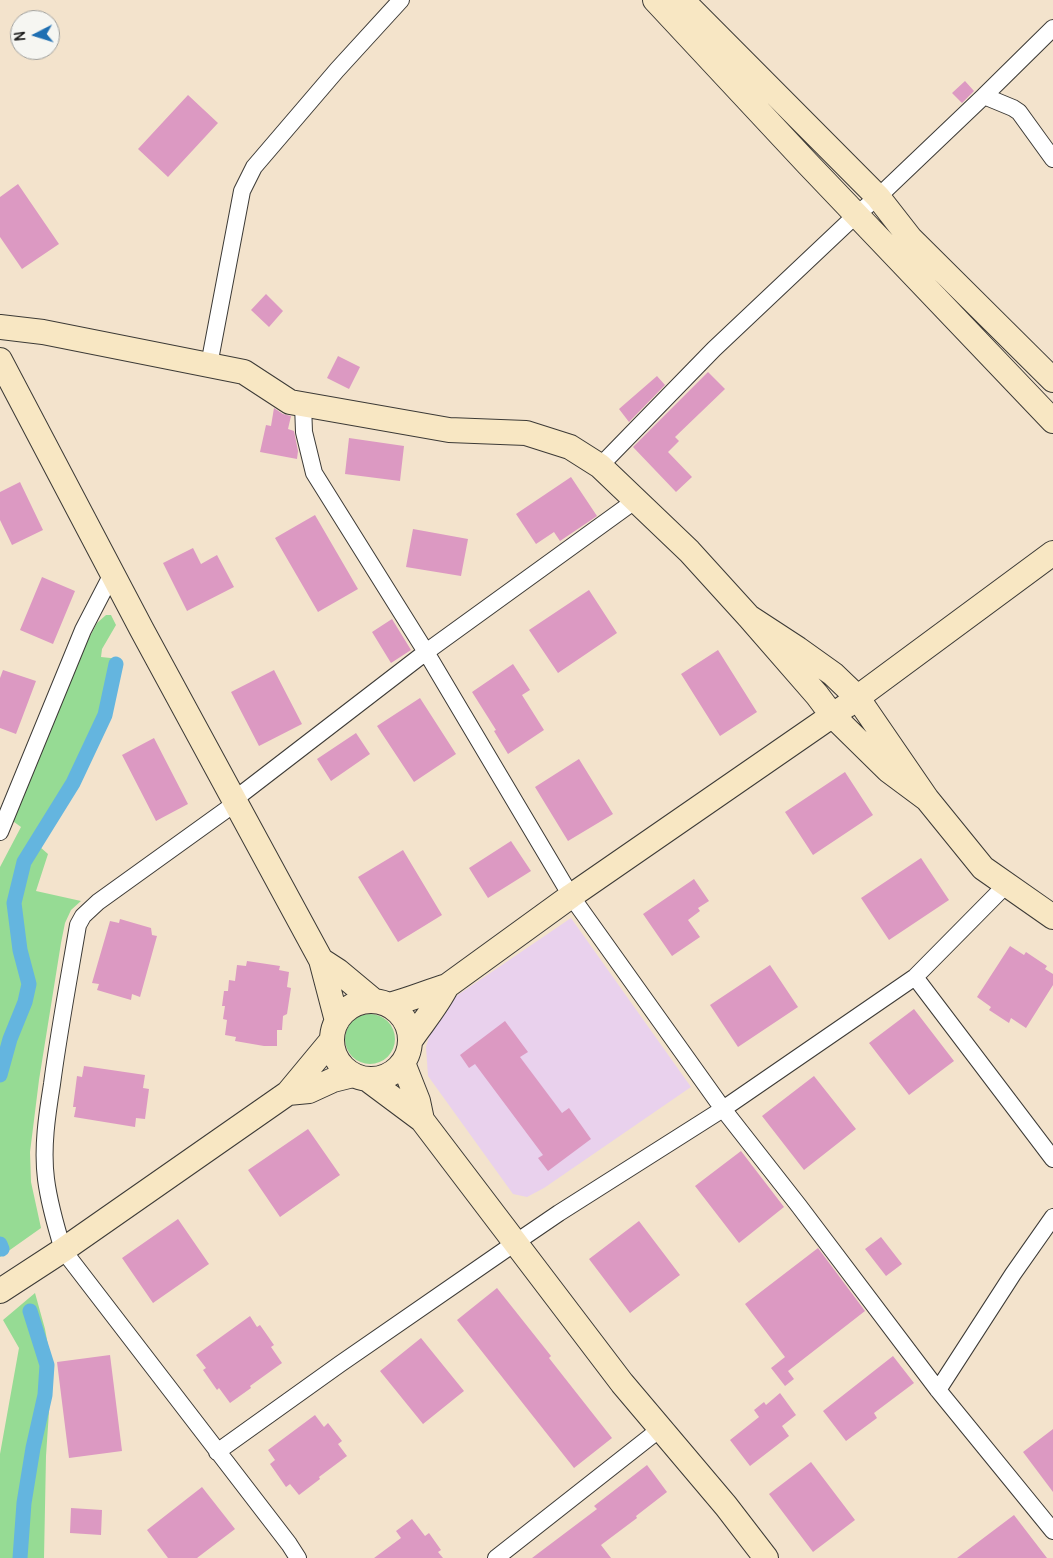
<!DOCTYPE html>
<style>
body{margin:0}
#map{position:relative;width:1053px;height:1558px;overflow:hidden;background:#f3e3cc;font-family:Pangolin,sans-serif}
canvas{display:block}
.north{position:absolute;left:10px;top:10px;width:50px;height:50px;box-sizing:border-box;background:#f6f6f2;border:1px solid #9f9f9c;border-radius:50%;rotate:265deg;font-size:14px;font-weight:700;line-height:20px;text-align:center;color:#1c1c1c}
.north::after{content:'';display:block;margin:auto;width:18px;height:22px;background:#1f6fb2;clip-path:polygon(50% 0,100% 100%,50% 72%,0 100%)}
</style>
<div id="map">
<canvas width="1053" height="1558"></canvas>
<div class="north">N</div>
</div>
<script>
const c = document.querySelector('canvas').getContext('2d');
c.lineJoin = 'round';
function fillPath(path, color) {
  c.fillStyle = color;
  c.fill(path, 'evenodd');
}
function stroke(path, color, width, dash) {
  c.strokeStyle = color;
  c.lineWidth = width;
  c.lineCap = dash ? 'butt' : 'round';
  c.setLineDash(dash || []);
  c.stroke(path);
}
const built = new Path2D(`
 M571,918L691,1087L544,1188L527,1197L513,1194L428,1076L426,1047L431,1030L449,1001Z`);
const green = new Path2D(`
 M106,615H111L116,625L102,649L101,657L120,659L109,712L75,784L40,847L48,854L36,891L81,901L71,910L65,923L61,943L39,1080L30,1152L31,1182L41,1228L0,1257V867L21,827L10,819L81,653L97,623Z
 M345 1039a25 25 0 1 1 50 0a25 25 0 1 1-50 0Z
 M35,1293L45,1329L52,1367L46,1456L44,1558H0V1454L19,1348L3,1320Z`);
const canal = new Path2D(`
 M0,1075L10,1039L25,1002L29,984L20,950L14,903L24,862L73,783L105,715L116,664
 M0,1244L2,1249
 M20,1558L24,1503L33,1448L45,1395L47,1365L30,1311`);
const building = new Path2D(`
 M965,81L974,91L962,103L952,93Z
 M188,95L218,123L168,177L138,149Z
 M18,184L59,244L22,269L0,237V197Z
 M266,294L283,311L269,327L251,310Z
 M338,356L360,367L349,389L327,378Z
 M708,372L725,389L675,437L679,441L668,452L692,477L676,492L633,447Z
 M657,376L665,385L629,422L619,409Z
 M274,408L283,414L291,416L288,429L294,431L298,451L297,459L260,452L266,425L271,426Z
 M349,438L404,446L400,481L345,474Z
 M571,477L597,516L560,541L554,532L536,544L516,514Z
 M20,482L43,530L12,545L0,520V492Z
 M315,515L358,589L318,612L275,538Z
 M413,529L468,539L461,576L406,567Z
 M193,548L201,564L217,555L234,587L187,611L163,563Z
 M42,577L75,591L53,644L20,630Z
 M589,590L617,633L558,673L529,630Z
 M392,619L411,650L391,663L372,632Z
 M718,650L757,712L720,736L681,674Z
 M513,664L530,690L522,695L544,730L508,754L494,731L496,730L472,692Z
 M3,670L36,681L16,734L0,728V678Z
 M274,670L302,724L259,746L231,692Z
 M420,698L456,754L414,782L377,726Z
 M356,733L370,754L331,781L317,759Z
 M154,738L188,804L156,821L122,755Z
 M579,759L613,814L568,841L535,787Z
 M845,772L873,815L813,855L785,812Z
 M511,841L531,871L488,898L469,868Z
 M403,850L442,915L398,942L358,877Z
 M921,858L949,900L889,940L861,898Z
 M694,879L709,901L698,908L700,911L688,920L700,937L672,956L643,914Z
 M120,919L151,928L152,935L157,936L140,997L132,994L131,1000L97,990L99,984L92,983L110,921L119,923Z
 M1010,946L1024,955L1026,952L1047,966L1045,969L1053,974V985L1026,1028L1011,1018L1009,1023L989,1010L991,1007L977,997Z
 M247,961L280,966L279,970L289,972L287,987L291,988L287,1014L283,1016L282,1030H277V1046H264L235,1041L236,1037L225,1035L227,1020L223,1019L225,1006H222L224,991H228L229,980L235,981L237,965L246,966Z
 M770,965L798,1007L738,1047L710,1005Z
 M914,1009L954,1061L909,1095L869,1043Z
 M505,1021L528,1052L520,1057L562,1113L569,1108L591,1139L548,1171L538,1158L543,1155L475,1064L469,1068L460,1055Z
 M84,1066L145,1075L143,1088L149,1089L145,1119L136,1118L135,1127L74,1117L76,1107H73L77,1076L82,1077Z
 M814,1076L856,1129L804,1170L762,1116Z
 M308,1129L340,1175L280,1217L248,1170Z
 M741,1151L784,1207L739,1243L695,1186Z
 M178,1219L209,1264L153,1303L122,1258Z
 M639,1221L680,1275L630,1313L589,1259Z
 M881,1237L902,1264L886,1276L865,1249Z
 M818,1248L865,1311L788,1371L794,1379L785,1386L771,1368L785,1357L745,1304Z
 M497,1288L551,1356L549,1358L612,1438L574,1468L457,1320Z
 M250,1316L257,1327L260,1325L274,1345L271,1347L282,1363L250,1386L251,1388L230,1403L219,1388L217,1390L203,1370L206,1368L196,1355Z
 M421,1338L464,1391L423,1424L380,1371Z
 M110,1355L122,1451L69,1458L57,1362Z
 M893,1356L914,1383L874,1413L877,1418L846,1441L823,1411Z
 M780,1393L796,1415L782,1426L789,1436L750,1466L730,1440L759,1417L754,1410L764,1402L766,1405Z
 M315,1415L324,1427L328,1423L342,1441L338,1444L347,1456L319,1477L320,1479L299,1495L290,1484L286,1487L270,1464L275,1460L268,1450Z
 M1053,1429V1492L1023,1452Z
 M811,1462L855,1520L813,1552L769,1494Z
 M647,1465L667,1492L636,1516L637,1518L601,1545L611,1558H532L597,1509L594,1506Z
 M202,1487L235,1529L197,1558H168L147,1530Z
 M71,1508L102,1510L101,1535L70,1533Z
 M1014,1515L1047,1558H957Z
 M412,1519L425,1536L429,1533L441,1550L438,1552L443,1558H374L401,1538L396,1531Z`);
const street = new Path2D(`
 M984,96L1053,28
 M209,365L242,191L254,167L337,70L401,0
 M303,404L304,432L314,473L426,652L571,896L723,1109L799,1206L938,1390L1053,1531
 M600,466L714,349L857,214L878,197L984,96L1013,108L1019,112L1053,159
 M235,799L426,652L636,500
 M237,802L98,902L83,916L78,925C69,978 59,1031 52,1084C47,1115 42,1148 46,1179C49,1203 56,1227 63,1250L289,1544L298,1558
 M0,832L83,630L112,574
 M915,977L1053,1159
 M938,1390L1013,1274L1053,1217
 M217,1452L340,1364L515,1243L559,1213L723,1109L915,977L1006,885
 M496,1558L660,1429`);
const secondary = new Path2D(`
 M655,0L807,163L1053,421
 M682,0L878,197L910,238L1053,380
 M0,327L43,332L244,372L290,402L449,430L526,433L570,447L600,466L689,551L749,617L817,695L832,715L888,770L927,799L857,697L833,674L798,649L749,617
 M0,360L142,630L321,960
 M927,799L983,868L1053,917
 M447,986L571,896L846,706L1053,553
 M332 1040a39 39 0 1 1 78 0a39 39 0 1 1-78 0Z
 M389,1005C409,1000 427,992 447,986C437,1006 423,1022 410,1041
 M337,1021L321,960L338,971L374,1001
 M332,1040L288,1093L309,1091L333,1080L353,1075
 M367,1079L422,1120L418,1101L403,1063
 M422,1120L622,1383L726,1506L766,1558
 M0,1291L63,1250L288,1093`);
fillPath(built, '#e9d1ed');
fillPath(green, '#96db94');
stroke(canal, '#64b5df', 15);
fillPath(building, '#dc99c2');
stroke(street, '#3c3a36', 18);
stroke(secondary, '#3c3a36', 26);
stroke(street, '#fff', 16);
stroke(secondary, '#f8e7c3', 24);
</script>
